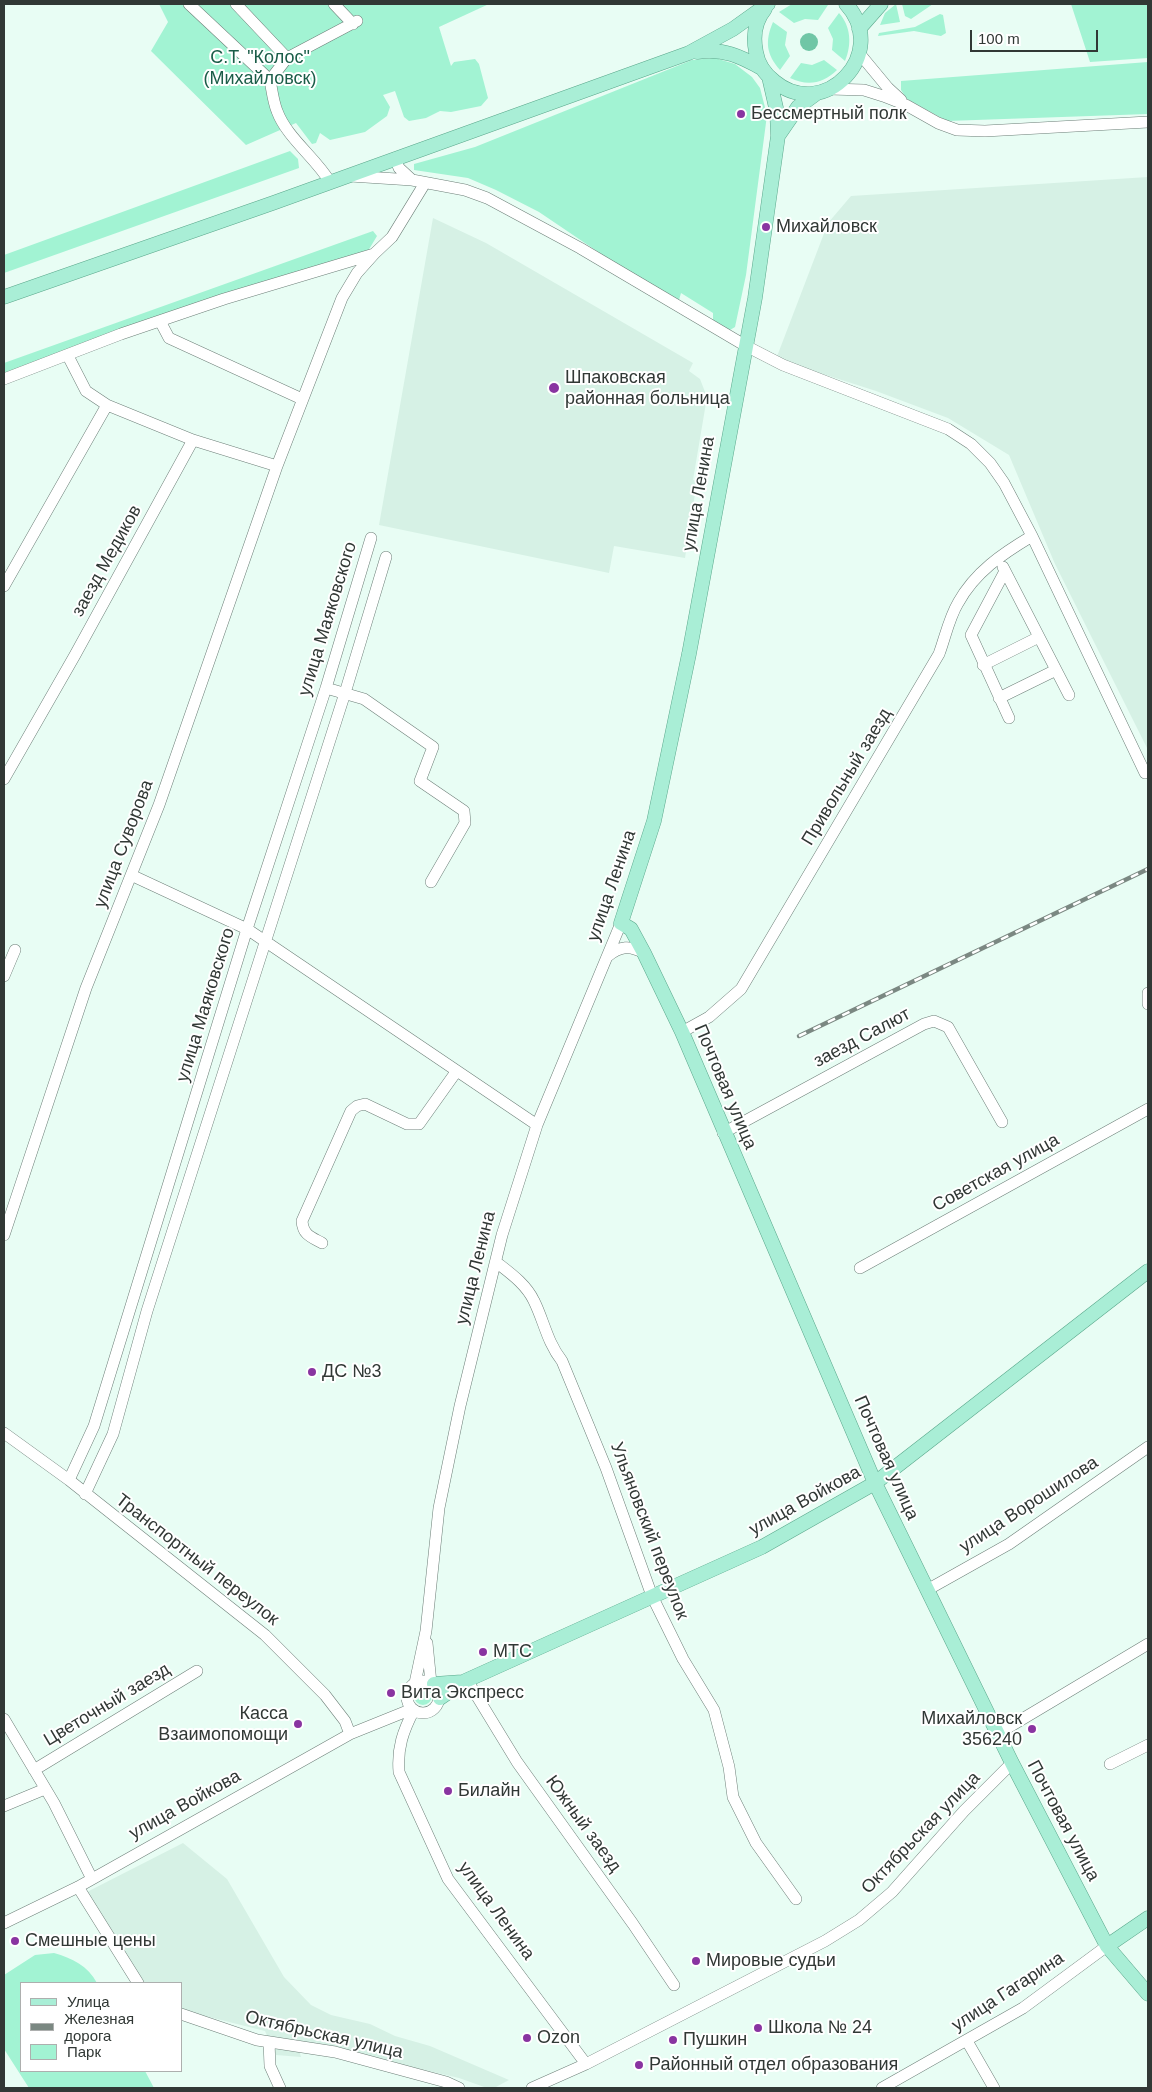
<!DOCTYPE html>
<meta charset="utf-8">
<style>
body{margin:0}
#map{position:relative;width:1152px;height:2092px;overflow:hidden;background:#e8fdf4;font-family:Arial,sans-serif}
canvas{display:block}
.frame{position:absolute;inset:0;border:5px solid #313835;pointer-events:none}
.legend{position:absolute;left:20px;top:1982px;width:162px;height:90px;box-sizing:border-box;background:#fff;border:1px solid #adafae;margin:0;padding:6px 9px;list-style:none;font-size:15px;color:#313835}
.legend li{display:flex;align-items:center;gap:10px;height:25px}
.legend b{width:25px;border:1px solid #adafae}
.scale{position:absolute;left:970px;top:30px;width:128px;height:22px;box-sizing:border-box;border:2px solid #313835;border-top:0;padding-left:6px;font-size:15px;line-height:18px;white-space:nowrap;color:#313835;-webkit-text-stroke:4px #fff;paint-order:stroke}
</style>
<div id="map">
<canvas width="1152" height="2092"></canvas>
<div class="frame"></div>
<ul class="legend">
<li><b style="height:6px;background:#a9eed6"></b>Улица</li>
<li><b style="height:6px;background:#7b8882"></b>Железная дорога</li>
<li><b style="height:14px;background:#a2f3d3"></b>Парк</li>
</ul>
<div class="scale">100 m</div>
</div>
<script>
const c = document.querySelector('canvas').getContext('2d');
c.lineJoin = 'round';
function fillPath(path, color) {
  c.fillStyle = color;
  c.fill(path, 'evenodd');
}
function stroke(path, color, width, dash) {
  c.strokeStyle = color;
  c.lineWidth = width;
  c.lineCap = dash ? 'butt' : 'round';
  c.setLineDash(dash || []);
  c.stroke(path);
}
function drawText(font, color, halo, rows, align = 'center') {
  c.font = font + ' Arial,sans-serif';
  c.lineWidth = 4;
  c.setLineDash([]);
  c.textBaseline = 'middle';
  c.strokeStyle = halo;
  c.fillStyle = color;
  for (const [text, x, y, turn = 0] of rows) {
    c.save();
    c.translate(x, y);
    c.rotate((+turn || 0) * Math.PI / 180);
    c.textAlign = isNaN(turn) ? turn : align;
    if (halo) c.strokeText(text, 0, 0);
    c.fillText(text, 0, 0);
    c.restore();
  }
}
const built = new Path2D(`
 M1148,177V750L1055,564L1009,455L948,418L876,391L776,359L828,223L851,196Z
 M433,218L486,243L693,363L689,371L700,379L707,397L693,480L697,481L685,558L614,546L609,573L379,525Z
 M183,1843L227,1879L284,1977L311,2005L331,2015L370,2024L395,2036L430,2046L509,2080L494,2088H487L459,2078L296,2040L301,2057L276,2055L265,2031L181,2010V1983H144L85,1893Z`);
const green = new Path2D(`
 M159,4H489L439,27L451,66L454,62L475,59L479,64L488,98L481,106L451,112L440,111L426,118L409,121L404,117L395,91L383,95L390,107L387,116L365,132L330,140L320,133L316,143L312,144L296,123L246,145L151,51L168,22Z
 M792,4H825L828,5L818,20L805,19L794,23L779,12Z
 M896,4L900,22L880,25L885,13Z
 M902,4H933L911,19L905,16Z
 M1071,4H1148V58L1090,62Z
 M839,13C851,26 852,45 845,61L832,50L833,39L828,28Z
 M940,14L943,15L946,33L941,36L914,31L878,36L879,33L915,27Z
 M773,22L787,32L785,45L790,56L780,70C766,54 765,41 773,22Z
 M715,58L735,64L752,77L760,88L767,115L746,275L735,327L730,330L713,321V313L681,293L679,300L613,262L539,212L496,190L468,178L414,170V164L475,147L692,60Z
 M824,60L837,70C823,84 807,86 790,78L801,63L812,65Z
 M1148,62V114L947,121L907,99L901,90V81Z
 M290,151L298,159L299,168L4,273V255Z
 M373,231L377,236L368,251L4,377V363Z
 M414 1696a9 9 0 1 1 18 0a9 9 0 1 1-18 0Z
 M54,1953C72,1958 88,1966 97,1983H21V2071H145L154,2088H29L4,2049V1975L35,1955Z`);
const water = new Path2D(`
 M800 42a9 9 0 1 1 18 0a9 9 0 1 1-18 0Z`);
const minor = new Path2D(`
 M189,4L270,80
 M236,4L287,58
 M334,4L353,24
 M859,53L888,88L901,100
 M830,89L864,90L883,96L906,105L938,123L957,130L985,131L1148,122
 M395,158L399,168L412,180
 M350,176L412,180L465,190L487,198L580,248L746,346L783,365L948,429L971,444L990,463L1004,483L1032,536L1145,773
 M330,182C315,157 287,138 277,111C273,101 272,90 270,80L287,58L357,21
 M160,321L169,338L302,399
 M4,379L121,334L224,299L374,254L392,237L425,183
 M193,440L277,466
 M1003,567L1069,695
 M1005,571L971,635L1009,718
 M4,586L107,405L86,391L68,356
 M983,665L1039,637
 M326,688L364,699L433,747L420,781L464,811L465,823L431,882
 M999,698L1056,670
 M4,779L75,655L193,440L107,405
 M131,875L247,929L537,1125
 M608,956C620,946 630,945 644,953
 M4,976L15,950
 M1148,993V1004
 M682,1032L709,1017L741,989L939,654C945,638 949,618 958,603C975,572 1002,554 1032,536
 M723,1133L924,1024L934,1021L948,1027L1002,1122
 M4,1235L86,988L159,805L277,466L342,298L357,273L374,254
 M322,1243C311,1237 303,1235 302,1221L351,1111L357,1106L365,1104L407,1124H419L456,1072
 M496,1262C510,1273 526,1284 534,1301C544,1321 547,1342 562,1361L606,1468L652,1596L683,1659L714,1710L729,1767L733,1797L756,1843L796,1899
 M860,1268L1148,1109
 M4,1433L69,1480L265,1635L325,1695L345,1721L350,1734
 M69,1480L94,1426L247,929L326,688L371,538
 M85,1494L113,1434L147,1311L345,693L386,557
 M927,1590L1009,1544L1148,1447
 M427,1643L431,1683
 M467,1680L517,1762L633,1924L674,1985
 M407 1697a16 16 0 1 1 32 0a16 16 0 1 1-32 0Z
 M415,1683L426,1631L439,1508L460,1406L502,1235L537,1125L621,923
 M414,1710C403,1731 397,1748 399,1772L448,1879L586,2064
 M4,1719L54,1803L92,1879
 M999,1733L1148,1644
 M1110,1764L1148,1745
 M34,1770L197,1671
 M4,1806L45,1789
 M78,1887L138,1983
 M4,1923L78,1887L350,1734L412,1709
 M181,2014L257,2040L335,2052L446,2082L459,2088
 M967,2041L994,2088
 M269,2042L270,2066L280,2088
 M532,2088L586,2064L825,1941L859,1920L892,1892L964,1811L1012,1763
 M882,2088L1023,2008L1107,1946`);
const major = new Path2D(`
 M765,9C755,21 753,37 756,52C758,64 765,74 774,81C824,123 891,53 846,4
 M859,29L881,4
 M697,52C723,48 740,56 763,69
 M769,77L777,112L778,136L755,298L689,654L654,821L621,923L631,929L644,953L682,1032L875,1483L1012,1763L1107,1946L1148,1994
 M778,136L798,107L817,93
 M4,297L273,203L689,53L733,29L768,4
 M434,1684L462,1682
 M440,1698L465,1681L762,1547L875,1483L1148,1271
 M1107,1946L1148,1918`);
const rail = new Path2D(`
 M799,1036L1148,869`);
const markers = [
 [741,114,5,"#8934a1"],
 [766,227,5,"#8934a1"],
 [554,388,6,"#8934a1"],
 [312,1372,5,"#8934a1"],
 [483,1652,5,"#8934a1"],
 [391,1693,5,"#8934a1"],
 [298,1724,5,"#8934a1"],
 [1032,1729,5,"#8934a1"],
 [448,1791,5,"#8934a1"],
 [15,1941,5,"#8934a1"],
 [696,1961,5,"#8934a1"],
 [758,2028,5,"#8934a1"],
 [527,2038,5,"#8934a1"],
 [673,2040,5,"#8934a1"],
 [639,2065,5,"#8934a1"]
];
const parkNames = [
 ["С.Т. \"Колос\"",260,58],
 ["(Михайловск)",260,79]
];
const poiNames = [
 ["Бессмертный полк",751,114],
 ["Михайловск",776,227],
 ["Шпаковская",565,378],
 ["районная больница",565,399],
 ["ДС №3",322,1372],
 ["МТС",493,1652],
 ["Вита Экспресс",401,1693],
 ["Касса",288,1714,"right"],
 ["Взаимопомощи",288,1735,"right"],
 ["Михайловск",1022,1719,"right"],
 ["356240",1022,1740,"right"],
 ["Билайн",458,1791],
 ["Смешные цены",25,1941],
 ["Мировые судьи",706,1961],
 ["Школа № 24",768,2028],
 ["Ozon",537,2038],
 ["Пушкин",683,2040],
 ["Районный отдел образования",649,2065]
];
const streetNames = [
 ["улица Ленина",699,494,-80],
 ["заезд Медиков",107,561,-61],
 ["улица Маяковского",328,619,-73],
 ["Привольный заезд",847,777,-59],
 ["улица Суворова",124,844,-69],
 ["улица Ленина",612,886,-71],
 ["улица Маяковского",206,1005,-73],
 ["заезд Салют",862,1038,-28],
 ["Почтовая улица",725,1087,67],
 ["Советская улица",996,1173,-29],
 ["улица Ленина",476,1268,-76],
 ["Почтовая улица",886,1458,66],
 ["улица Войкова",805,1501,-29],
 ["улица Ворошилова",1029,1505,-33],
 ["Ульяновский переулок",649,1531,69],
 ["Транспортный переулок",197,1560,38],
 ["Цветочный заезд",107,1705,-31],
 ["улица Войкова",185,1805,-29],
 ["Почтовая улица",1063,1821,62],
 ["Южный заезд",583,1824,54],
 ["Октябрьская улица",921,1833,-46],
 ["улица Ленина",496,1911,54],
 ["улица Гагарина",1008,1992,-33],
 ["Октябрьская улица",324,2035,13]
];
fillPath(built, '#d6f1e5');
fillPath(green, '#a2f3d3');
fillPath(water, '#70c6a6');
stroke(minor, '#6d7f78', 12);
stroke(major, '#5aa78b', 15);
stroke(minor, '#fff', 11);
stroke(major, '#a9eed6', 14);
stroke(rail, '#7b8882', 4.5);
stroke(rail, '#fff', 2.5, [8]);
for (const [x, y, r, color] of markers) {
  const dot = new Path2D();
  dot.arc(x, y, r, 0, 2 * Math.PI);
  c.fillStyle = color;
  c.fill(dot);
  stroke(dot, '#fff', 2);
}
drawText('18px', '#1a5d48', '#fff', parkNames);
drawText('18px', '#313835', '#fff', poiNames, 'left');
drawText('18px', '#313835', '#fff', streetNames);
</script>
